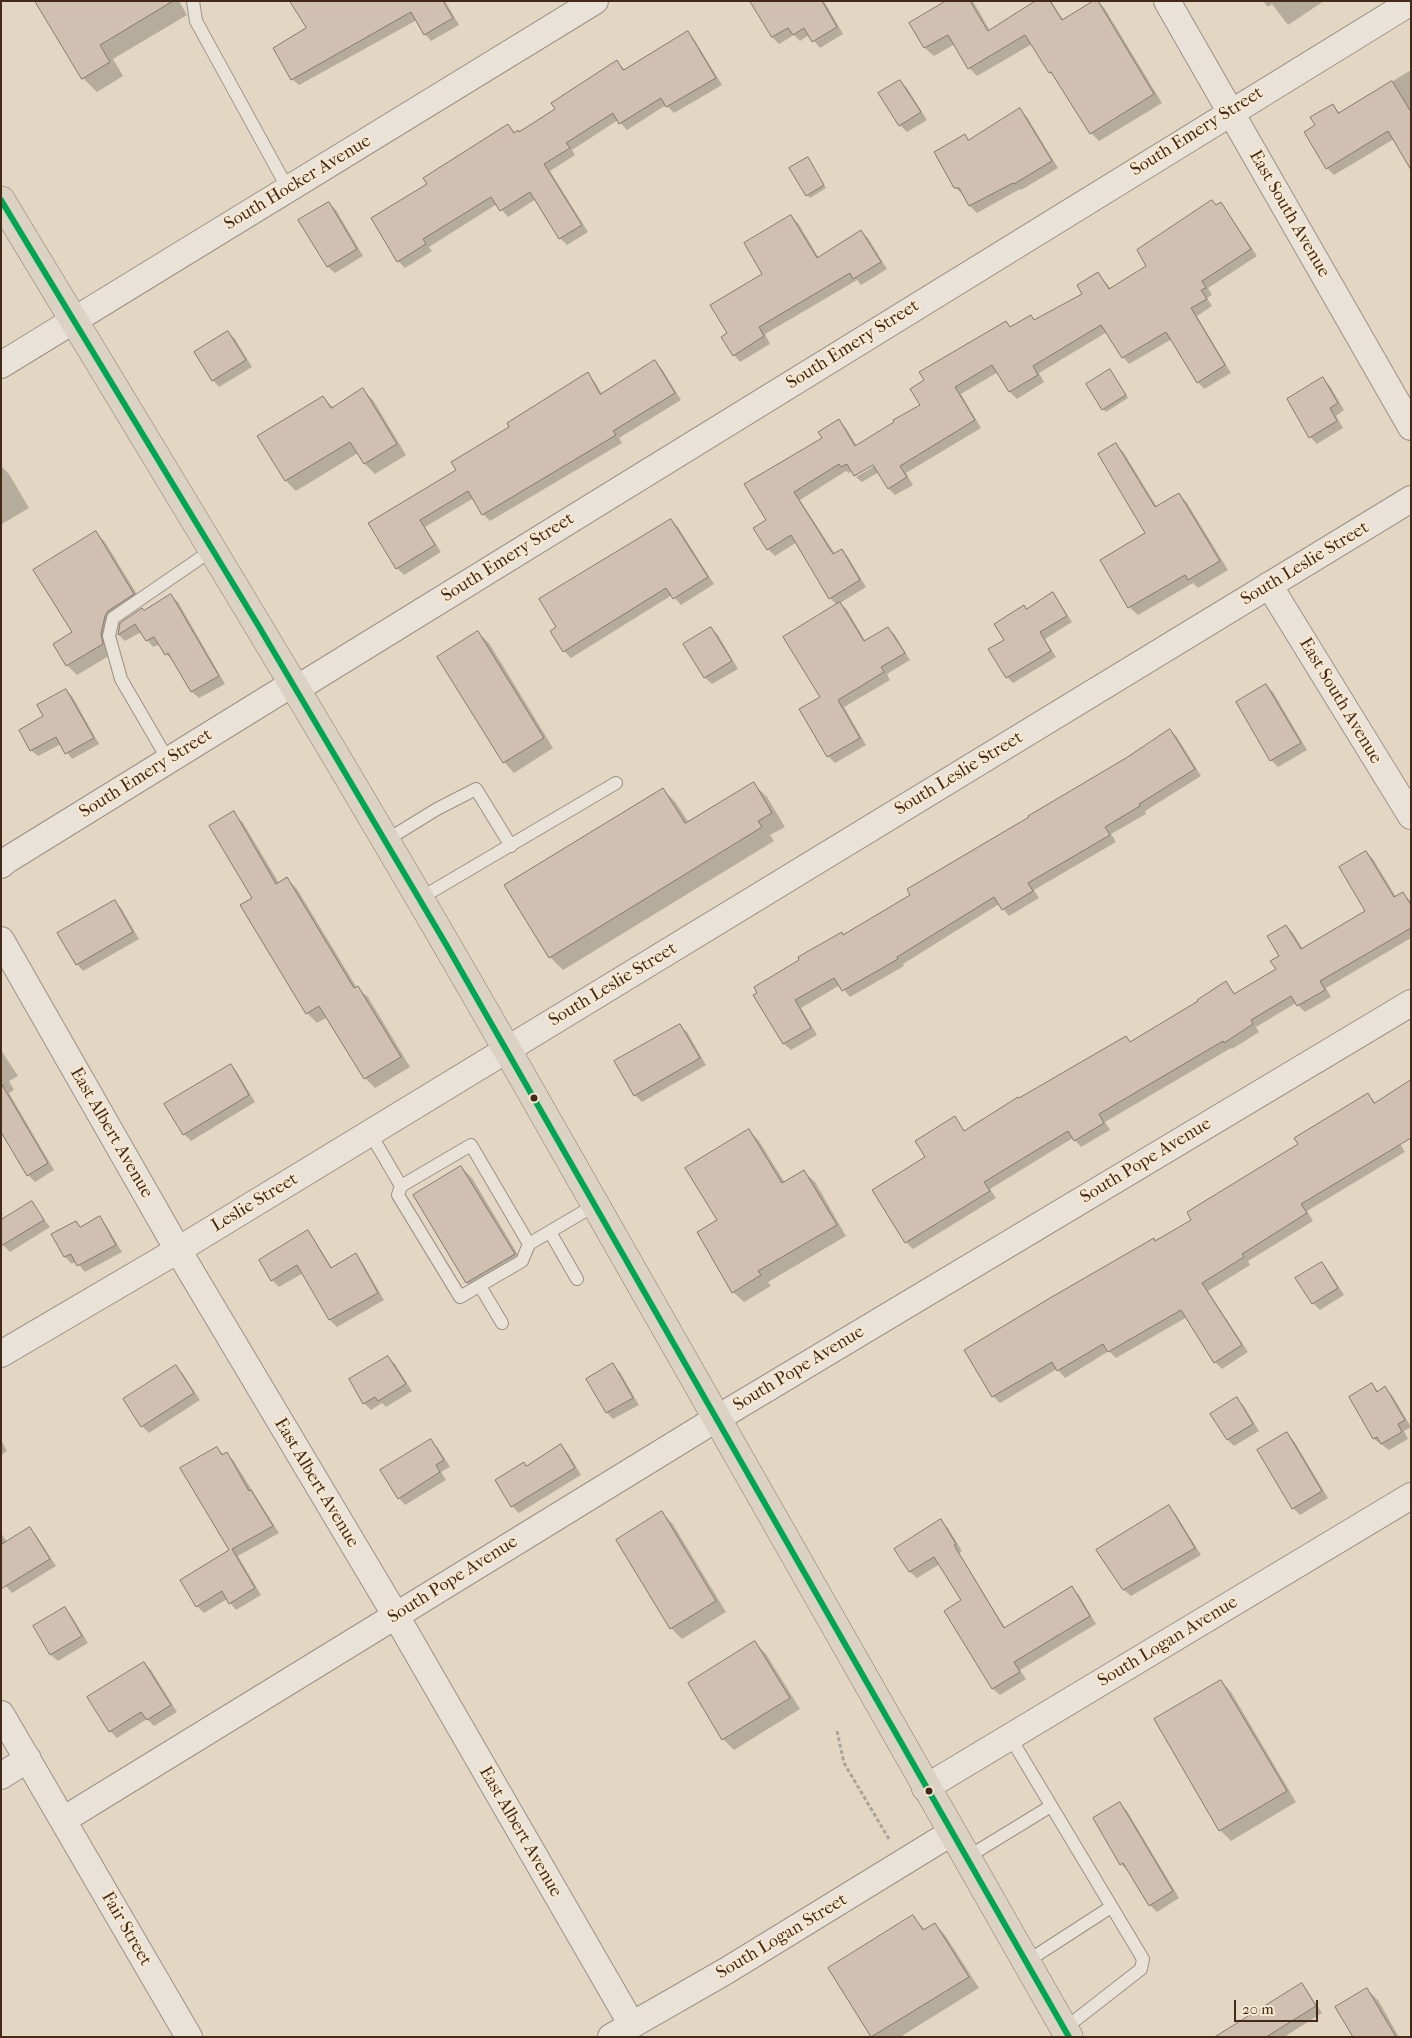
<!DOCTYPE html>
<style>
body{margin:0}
#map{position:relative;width:1412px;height:2038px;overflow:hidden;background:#e3d7c4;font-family:"IM FELL French Canon",serif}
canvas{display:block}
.frame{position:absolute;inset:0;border:2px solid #452918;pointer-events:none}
.scale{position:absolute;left:1234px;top:2000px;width:84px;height:22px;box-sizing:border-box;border:2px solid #452918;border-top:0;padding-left:6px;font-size:15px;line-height:18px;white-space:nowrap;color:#452918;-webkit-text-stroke:4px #f5e7d0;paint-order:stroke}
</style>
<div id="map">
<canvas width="1412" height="2038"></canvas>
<div class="frame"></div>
<div class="scale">20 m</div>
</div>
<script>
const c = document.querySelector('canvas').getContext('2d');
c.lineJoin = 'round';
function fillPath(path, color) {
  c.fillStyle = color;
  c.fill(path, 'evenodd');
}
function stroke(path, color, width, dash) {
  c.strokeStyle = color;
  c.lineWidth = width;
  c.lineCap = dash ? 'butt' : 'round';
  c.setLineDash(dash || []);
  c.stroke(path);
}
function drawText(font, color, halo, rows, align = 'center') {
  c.font = font + ' "IM FELL French Canon",serif';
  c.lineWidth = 4.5;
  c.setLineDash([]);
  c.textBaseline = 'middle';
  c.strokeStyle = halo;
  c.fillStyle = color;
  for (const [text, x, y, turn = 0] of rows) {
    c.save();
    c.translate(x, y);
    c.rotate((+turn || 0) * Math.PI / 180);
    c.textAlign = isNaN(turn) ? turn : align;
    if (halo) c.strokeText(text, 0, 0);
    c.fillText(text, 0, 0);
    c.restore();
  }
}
const shadow = new Path2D(`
 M37,1H179L187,15L113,59L123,76L97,92L83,78Z
 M291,1H445L459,25L431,41L425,34L417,20L299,85L292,79L308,29Z
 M753,1H824L843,34L820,48L809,35L800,41L794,35L779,44L772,37Z
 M943,1H973L990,31L1038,1H1051L1064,21L1098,1L1105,9L1162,103L1099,141L1091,133L1058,80L1050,72L1032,44L977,76L969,68L955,44L934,56L925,48L911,23L945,4Z
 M1263,1H1324L1288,25L1272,4L1268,7Z
 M687,33L694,39L722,85L674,113L666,105L627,130L618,120L572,150L575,155L550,171L588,232L567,245L560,238L536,199L508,217L497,204L429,247L432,251L405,268L398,261L429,185L508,126L516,133H519L557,110L617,62L625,70Z
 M1411,70V158L1394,139L1334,175L1327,168L1317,126L1332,105L1340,113Z
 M900,81L907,88L927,120L907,132L900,125Z
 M1020,110L1027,117L1058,168L1021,190L1020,189L977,213L970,206L964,194H962L955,187L964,136L969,141Z
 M808,159L826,188L810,198L807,195Z
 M329,203L336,210L363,256L335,273L328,267L300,220Z
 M1220,204L1227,211L1257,256L1208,288L1212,295L1207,298L1212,306L1197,316L1231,373L1204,389L1198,382L1172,339L1129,364L1123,357L1107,332L1039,373L1044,382L1017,399L1010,392L998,372L961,394L981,428L906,473L913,485L895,495L888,488L879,472L862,482L856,477L879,463L878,461L855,476L852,471L849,473L846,471L800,500L835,554L842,550L848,557L866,587L840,603L847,610L866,642L888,628L895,635L910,660L887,674L890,680L844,707L866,745L835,763L828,756L822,697L837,605L830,598L797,542L775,556L768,549V520L824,439L839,421L846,428L857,446L921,405L1006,323L1011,328L1031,316L1035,321L1084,294L1098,273L1111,289L1148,266Z
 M791,217L798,223L819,258L861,232L868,238L887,269L861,285L857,280L765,334L770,344L740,362L734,355L729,334L764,275Z
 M228,332L235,339L252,367L219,387L213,380Z
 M655,362L662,369L681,400L619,438L622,443L490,521L483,514L474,498L425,527L441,552L404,575L397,568L370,524L458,470L511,427L588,374L594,381L602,394Z
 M1113,374L1128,398L1106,412L1103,409Z
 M1323,379L1330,386L1344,410L1336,416L1343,428L1317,444L1310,437Z
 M363,390L373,400L406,455L375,474L365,464L358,453L296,491L286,481L259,437L323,398L334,408Z
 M1116,445L1124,453L1157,507L1179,494L1187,503L1228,570L1198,588L1193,583L1138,615L1129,607L1146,534Z
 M2,467L9,474L29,508L2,524Z
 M671,520L678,527L714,584L681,605L672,595L571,658L564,651L552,631Z
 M96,533L105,542L143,604L118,621L112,654L77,675L67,665Z
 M1052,594L1058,600L1072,622L1045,639L1056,657L1013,683L1007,677L1006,640L1024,607L1027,610Z
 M171,596L178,602L225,684L199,698L192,692L174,661L166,654L160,644L153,647L141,632L125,641L119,635L121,624Z
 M711,628L718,635L738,669L712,684L705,678L685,644Z
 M478,633L489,643L553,748L514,773L504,762Z
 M1266,685L1273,692L1307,750L1278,767L1271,760Z
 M66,690L72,696L99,744L72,759L61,744L38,756L31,750L20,730L45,717Z
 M1170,730L1177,737L1201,776L1145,811L1146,814L1111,834L1116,842L1034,890L1039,898L1009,916L999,904L903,964L904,966L850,997L840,985L801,1008L817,1035L791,1050L784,1044L755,995L841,933L844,936L912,896Z
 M754,784L767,797L785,827L770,835L774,841L563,970L550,957L663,789L676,803L689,823Z
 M233,813L243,823L279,883L287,879L297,889L357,988L368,997L410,1067L375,1088L365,1078L328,1017L317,1023L307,1013L254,899Z
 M1366,852L1373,859L1396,897L1403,893L1411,902V938L1326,988L1331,997L1305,1012L1296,1003L1256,1027L1259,1032L1232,1049L1231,1048L1105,1122L1110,1130L1081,1147L1073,1138L990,1189L996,1198L913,1249L906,1242L926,1157L954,1118L965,1131L1126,1037L1131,1043L1199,1002L1226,983L1236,995L1278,970L1286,926L1293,933L1303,949L1367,911Z
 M114,901L121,908L139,939L83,971L77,964Z
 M680,1026L687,1032L706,1065L642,1102L635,1095Z
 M1,1050L18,1076L9,1081L14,1090L9,1093L54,1170L35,1182L28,1175L1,1130Z
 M231,1065L237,1072L255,1102L191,1141L184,1134Z
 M1368,1095L1375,1102L1405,1152L1307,1211L1313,1221L1248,1261L1250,1265L1208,1291L1248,1352L1222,1369L1215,1362L1187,1317L1116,1358L1109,1351L1065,1378L1057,1369L1000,1403L993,1396L966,1350L1193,1221Z
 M749,1130L759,1141L785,1183L804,1172L815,1182L846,1236L768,1282L771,1286L744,1302L733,1292Z
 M461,1167L472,1178L524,1265L477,1293L467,1283L414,1195Z
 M31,1202L50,1227L10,1252L1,1243Z
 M100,1218L106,1225L122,1252L85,1272L76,1261L72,1264L65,1257L53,1235L76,1222L82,1228Z
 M308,1232L314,1239L332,1268L355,1255L362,1262L384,1300L337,1327L330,1320L303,1273L279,1287L272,1280L260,1260Z
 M1321,1263L1328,1270L1344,1295L1320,1310L1313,1303L1297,1279Z
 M388,1357L395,1364L412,1391L386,1407L382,1403L371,1410L364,1403Z
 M613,1365L620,1372L639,1405L613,1419L607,1413Z
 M176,1367L183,1374L200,1400L149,1433L142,1426Z
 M1372,1385L1379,1392L1385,1388L1392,1395L1411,1427L1404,1431L1408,1439L1389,1450L1374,1439L1350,1398Z
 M1237,1399L1244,1406L1259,1431L1234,1446L1228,1440Z
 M1287,1434L1294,1441L1328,1498L1300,1515L1293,1508Z
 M1,1440L7,1451L1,1455Z
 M431,1441L438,1448L450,1467L441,1472L446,1480L405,1505L399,1498Z
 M561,1446L568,1453L581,1475L519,1513L512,1506L527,1467Z
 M217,1448L224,1455L226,1454L233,1460L279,1533L238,1556L261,1595L236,1610L227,1599L204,1613L197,1606L231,1551Z
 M1168,1507L1175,1513L1201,1555L1131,1596L1124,1590L1098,1550Z
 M662,1513L672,1523L726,1612L682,1639L671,1628Z
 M941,1521L948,1528L962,1551L959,1553L1005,1628L1072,1588L1079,1595L1096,1624L1020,1670L1026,1679L1000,1695L993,1689L946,1611L963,1601L940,1564L917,1578L910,1572L896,1549Z
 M29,1528L36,1535L56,1566L12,1593L1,1580V1533L7,1542Z
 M65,1608L71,1615L88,1643L58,1661L51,1655L34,1626Z
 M755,1643L766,1654L800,1709L734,1750L723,1739L689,1683Z
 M144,1663L151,1670L177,1712L154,1726L147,1719L117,1738L110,1731Z
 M1221,1681L1231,1692L1296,1802L1231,1841L1220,1830Z
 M1120,1804L1127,1811L1179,1898L1157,1912L1150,1905L1129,1870L1128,1871L1121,1864Z
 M913,1917L925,1930L935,1924L945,1935L979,1988L900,2037H872L830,1968Z
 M1302,1985L1308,1992L1322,2013L1284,2037H1217Z
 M1367,1990L1378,2000L1399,2037H1355Z`);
const building = new Path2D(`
 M35,1H173L100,45L110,62L82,79Z
 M290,1H443L453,18L424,35L411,12L291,80L273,48L306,28Z
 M750,1H822L837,27L812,42L804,28L793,35L788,28L772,37Z
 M946,1H970L988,31L1035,1H1050L1062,20L1093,1H1098L1154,94L1090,134L1051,72L1049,73L1025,35L968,69L948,35L924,48L909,23Z
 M688,31L716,78L666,107L661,98L619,124L613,113L566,143L570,148L544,164L582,225L559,239L530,192L500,211L491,197L423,239L426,244L397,262L371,218L427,184L423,178L508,124L514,133L518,130L519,132L555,109L551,103L617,60L623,70Z
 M900,80L921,112L899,126L878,93Z
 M1392,81L1411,112V170L1388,131L1326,169L1304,132L1315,125L1310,117L1333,104L1338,113Z
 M1020,108L1052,161L1014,184L1013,183L969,206L959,188H954L934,152L965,134L968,140Z
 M808,157L824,185L806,196L789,168Z
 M1212,200L1216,205L1221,202L1251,249L1202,281L1206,288L1201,290L1207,299L1191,308L1225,365L1197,383L1166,332L1122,358L1101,325L1033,366L1038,375L1009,392L992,365L955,387L975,420L900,466L907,477L888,489L873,465L854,476L847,464L841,467L839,464L794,492L833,554L842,549L860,580L829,599L791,535L767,550L753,528L766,520L744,484L822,438L818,432L839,419L855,446L894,422L893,420L920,405L910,389L924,380L919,372L1006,321L1010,327L1031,315L1034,320L1082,294L1077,285L1098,272L1109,289L1146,266L1137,250Z
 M329,202L357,249L327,267L298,220Z
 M791,215L817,258L861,230L881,262L853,279L850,273L759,327L764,336L733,356L721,337L727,333L710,305L762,274L744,243Z
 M228,331L246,360L212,381L194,352Z
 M655,360L675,393L613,431L616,435L482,515L468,491L420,520L435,545L396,569L368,523L456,470L451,462L509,427L507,423L588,372L600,394Z
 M1110,369L1126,395L1102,410L1086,384Z
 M1323,377L1338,403L1330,408L1337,421L1309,438L1287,399Z
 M363,388L397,444L364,464L350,442L285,481L257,436L323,396L331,408Z
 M1116,443L1155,507L1179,493L1220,561L1188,580L1185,575L1128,608L1100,560L1145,533L1098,454Z
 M671,519L708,577L673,599L666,588L563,652L550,631L556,627L539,599Z
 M96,531L134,594L108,611L105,616L101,634L103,644L66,666L53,644L72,632L33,570Z
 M1053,592L1067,616L1040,632L1051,651L1006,678L988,649L1004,640L994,624L1024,605L1026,609Z
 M171,594L219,676L191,692L168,653L165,655L154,637L146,641L135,624L118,635L120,623L142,608L144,610Z
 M840,602L864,641L888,627L905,653L881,667L884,672L838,700L860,738L827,757L799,709L820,697L783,637Z
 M711,627L732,661L704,678L683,644Z
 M478,631L544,738L503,763L437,657Z
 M1266,684L1301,743L1270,761L1236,702Z
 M66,689L94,738L65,754L56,737L30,751L19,730L43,716L37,705Z
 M1170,729L1195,769L1139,804L1140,806L1105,827L1110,835L1028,883L1033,891L1002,910L994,897L897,957L898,959L842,991L834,978L795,1000L811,1028L783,1044L753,995L757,993L754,987L799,960L798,957L842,932L843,935L910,895L907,889L1029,817L1028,816L1126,758Z
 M754,782L772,813L758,821L762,827L549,958L504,885L663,788L685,823Z
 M234,811L276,884L287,877L354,988L358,986L401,1057L364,1079L319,1006L306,1014L240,905L252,898L209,826Z
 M1366,851L1394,897L1403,892L1411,905V928L1320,981L1325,990L1297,1006L1291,996L1251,1020L1253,1024L1224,1043L1223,1041L1099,1114L1104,1123L1074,1141L1068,1131L984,1182L990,1191L905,1243L872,1190L925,1157L915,1141L955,1116L964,1131L1018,1097L1019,1098L1126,1036L1130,1042L1198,1001L1197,1000L1226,981L1234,994L1276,969L1270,961L1279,956L1267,936L1286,925L1301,949L1365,911L1339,867Z
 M115,900L133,932L76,965L57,933Z
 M680,1024L700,1058L634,1096L614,1061Z
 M231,1064L249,1095L183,1135L164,1104Z
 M1411,1080V1138L1301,1204L1307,1213L1242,1254L1244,1257L1202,1283L1242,1345L1214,1363L1181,1310L1108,1352L1103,1344L1057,1371L1052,1362L992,1397L964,1350L1050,1298L1154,1238L1155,1241L1191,1220L1187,1212L1298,1144L1294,1138L1368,1093L1374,1103Z
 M1,1083L48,1163L27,1176L1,1132Z
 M749,1129L782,1183L804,1170L837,1225L758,1271L761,1275L732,1293L697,1232L717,1220L685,1168Z
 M461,1166L515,1254L466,1283L413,1195Z
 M32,1201L44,1220L1,1246V1220Z
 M100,1216L116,1245L77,1266L71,1254L64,1257L51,1234L76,1221L80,1227Z
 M308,1230L331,1268L356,1253L378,1293L329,1320L297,1265L271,1281L259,1260Z
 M1322,1262L1338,1288L1312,1304L1295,1278Z
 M388,1356L406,1384L378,1401L375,1397L363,1404L349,1379Z
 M613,1363L633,1398L606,1413L586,1379Z
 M176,1365L194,1393L141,1427L123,1399Z
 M1372,1383L1377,1392L1385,1386L1405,1420L1398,1424L1402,1432L1381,1444L1377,1437L1373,1439L1349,1397Z
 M1237,1397L1253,1424L1227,1440L1210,1414Z
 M1287,1432L1322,1491L1292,1509L1257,1450Z
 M431,1439L444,1460L436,1465L440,1472L398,1499L380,1470Z
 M561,1444L575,1468L511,1507L495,1480L524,1462L526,1466Z
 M217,1447L222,1455L227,1452L249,1491L251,1490L273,1526L232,1549L255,1588L229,1604L222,1591L196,1607L180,1580L229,1550L180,1468Z
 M1169,1505L1195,1548L1123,1590L1096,1550Z
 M662,1511L716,1601L670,1629L616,1540Z
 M941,1519L956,1544L954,1545L1004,1628L1072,1586L1090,1616L1014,1662L1020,1672L992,1689L944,1611L961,1600L934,1557L909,1572L894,1549Z
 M30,1527L50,1559L1,1589V1545Z
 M65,1607L82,1636L50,1655L33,1626Z
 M755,1641L790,1698L722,1740L688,1683Z
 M144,1662L171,1705L147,1720L141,1712L109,1732L87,1697Z
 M1221,1680L1287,1791L1219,1831L1154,1719Z
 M1120,1802L1173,1891L1149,1906L1123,1863L1120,1865L1093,1818Z
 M913,1915L923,1930L935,1923L969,1977L871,2037L828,1968Z
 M1302,1983L1316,2006L1266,2037H1215Z
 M1367,1988L1396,2037H1353L1335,2007Z`);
const path = new Path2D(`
 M837,1731L844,1763L889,1839`);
const lane = new Path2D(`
 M193,1L196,21L288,189
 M168,760L121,679L109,636L113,618L212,550
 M385,841L437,809L476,789L511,846
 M419,899L616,783
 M370,1133L401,1186L471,1145L529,1244L595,1205
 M401,1186L398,1195L460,1297L522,1261L529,1244
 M550,1232L577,1279
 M480,1286L502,1323
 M1010,1737L1143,1959L1141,1969L1064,2029
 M966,1858L1051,1806
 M1026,1962L1111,1907`);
const street = new Path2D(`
 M1167,1L1411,427
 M1,365L595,1
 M1269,585L1411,816
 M296,689L1411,2
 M1,865L7,860L292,684
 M1,940L178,1250L396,1616L632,2025
 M1,1354L178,1250L1411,499
 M1,1714L189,2037
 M1,1776L28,1759
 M925,1788L1411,1496
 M63,1820L716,1419L1411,1003
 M611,2037L726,1971L951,1833`);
const primary = new Path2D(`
 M1,200C172,483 345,766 509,1053C697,1380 880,1710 1069,2037`);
const bus1 = new Path2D(`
 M1,200L258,625L447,946L1069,2037`);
const markers = [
 [534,1098,4.5,"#452918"],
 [929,1791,4.5,"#452918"]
];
const streetNames = [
 ["South Emery Street",1197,132,-32],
 ["South Hocker Avenue",298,183,-31],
 ["East South Avenue",1289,214,60],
 ["South Emery Street",853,345,-32],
 ["South Emery Street",508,558,-32],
 ["South Leslie Street",1305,564,-31],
 ["East South Avenue",1340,701,59],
 ["South Emery Street",146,774,-32],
 ["South Leslie Street",959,774,-31],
 ["South Leslie Street",613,985,-31],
 ["East Albert Avenue",111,1133,60],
 ["South Pope Avenue",1146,1161,-31],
 ["Leslie Street",255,1203,-31],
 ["South Pope Avenue",799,1369,-31],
 ["East Albert Avenue",316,1483,59],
 ["South Pope Avenue",453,1580,-32],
 ["South Logan Avenue",1168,1642,-31],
 ["East Albert Avenue",520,1832,60],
 ["Fair Street",126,1929,60],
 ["South Logan Street",782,1937,-31]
];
fillPath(shadow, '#0003');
fillPath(building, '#d1c0b1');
stroke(building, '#847a6e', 1);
stroke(lane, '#9b9184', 14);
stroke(street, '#9b9184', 28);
stroke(primary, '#847a6e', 29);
stroke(path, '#aca49a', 3, [4, 2.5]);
stroke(lane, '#e8e2d8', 12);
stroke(street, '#e8e2d8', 26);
stroke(primary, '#dcd2c3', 28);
stroke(bus1, '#00a651', 6);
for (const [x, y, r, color] of markers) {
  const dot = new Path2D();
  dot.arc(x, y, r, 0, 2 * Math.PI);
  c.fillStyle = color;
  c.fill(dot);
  stroke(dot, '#f5e7d0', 2);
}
drawText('18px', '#452918', '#f5e7d0', streetNames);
</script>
